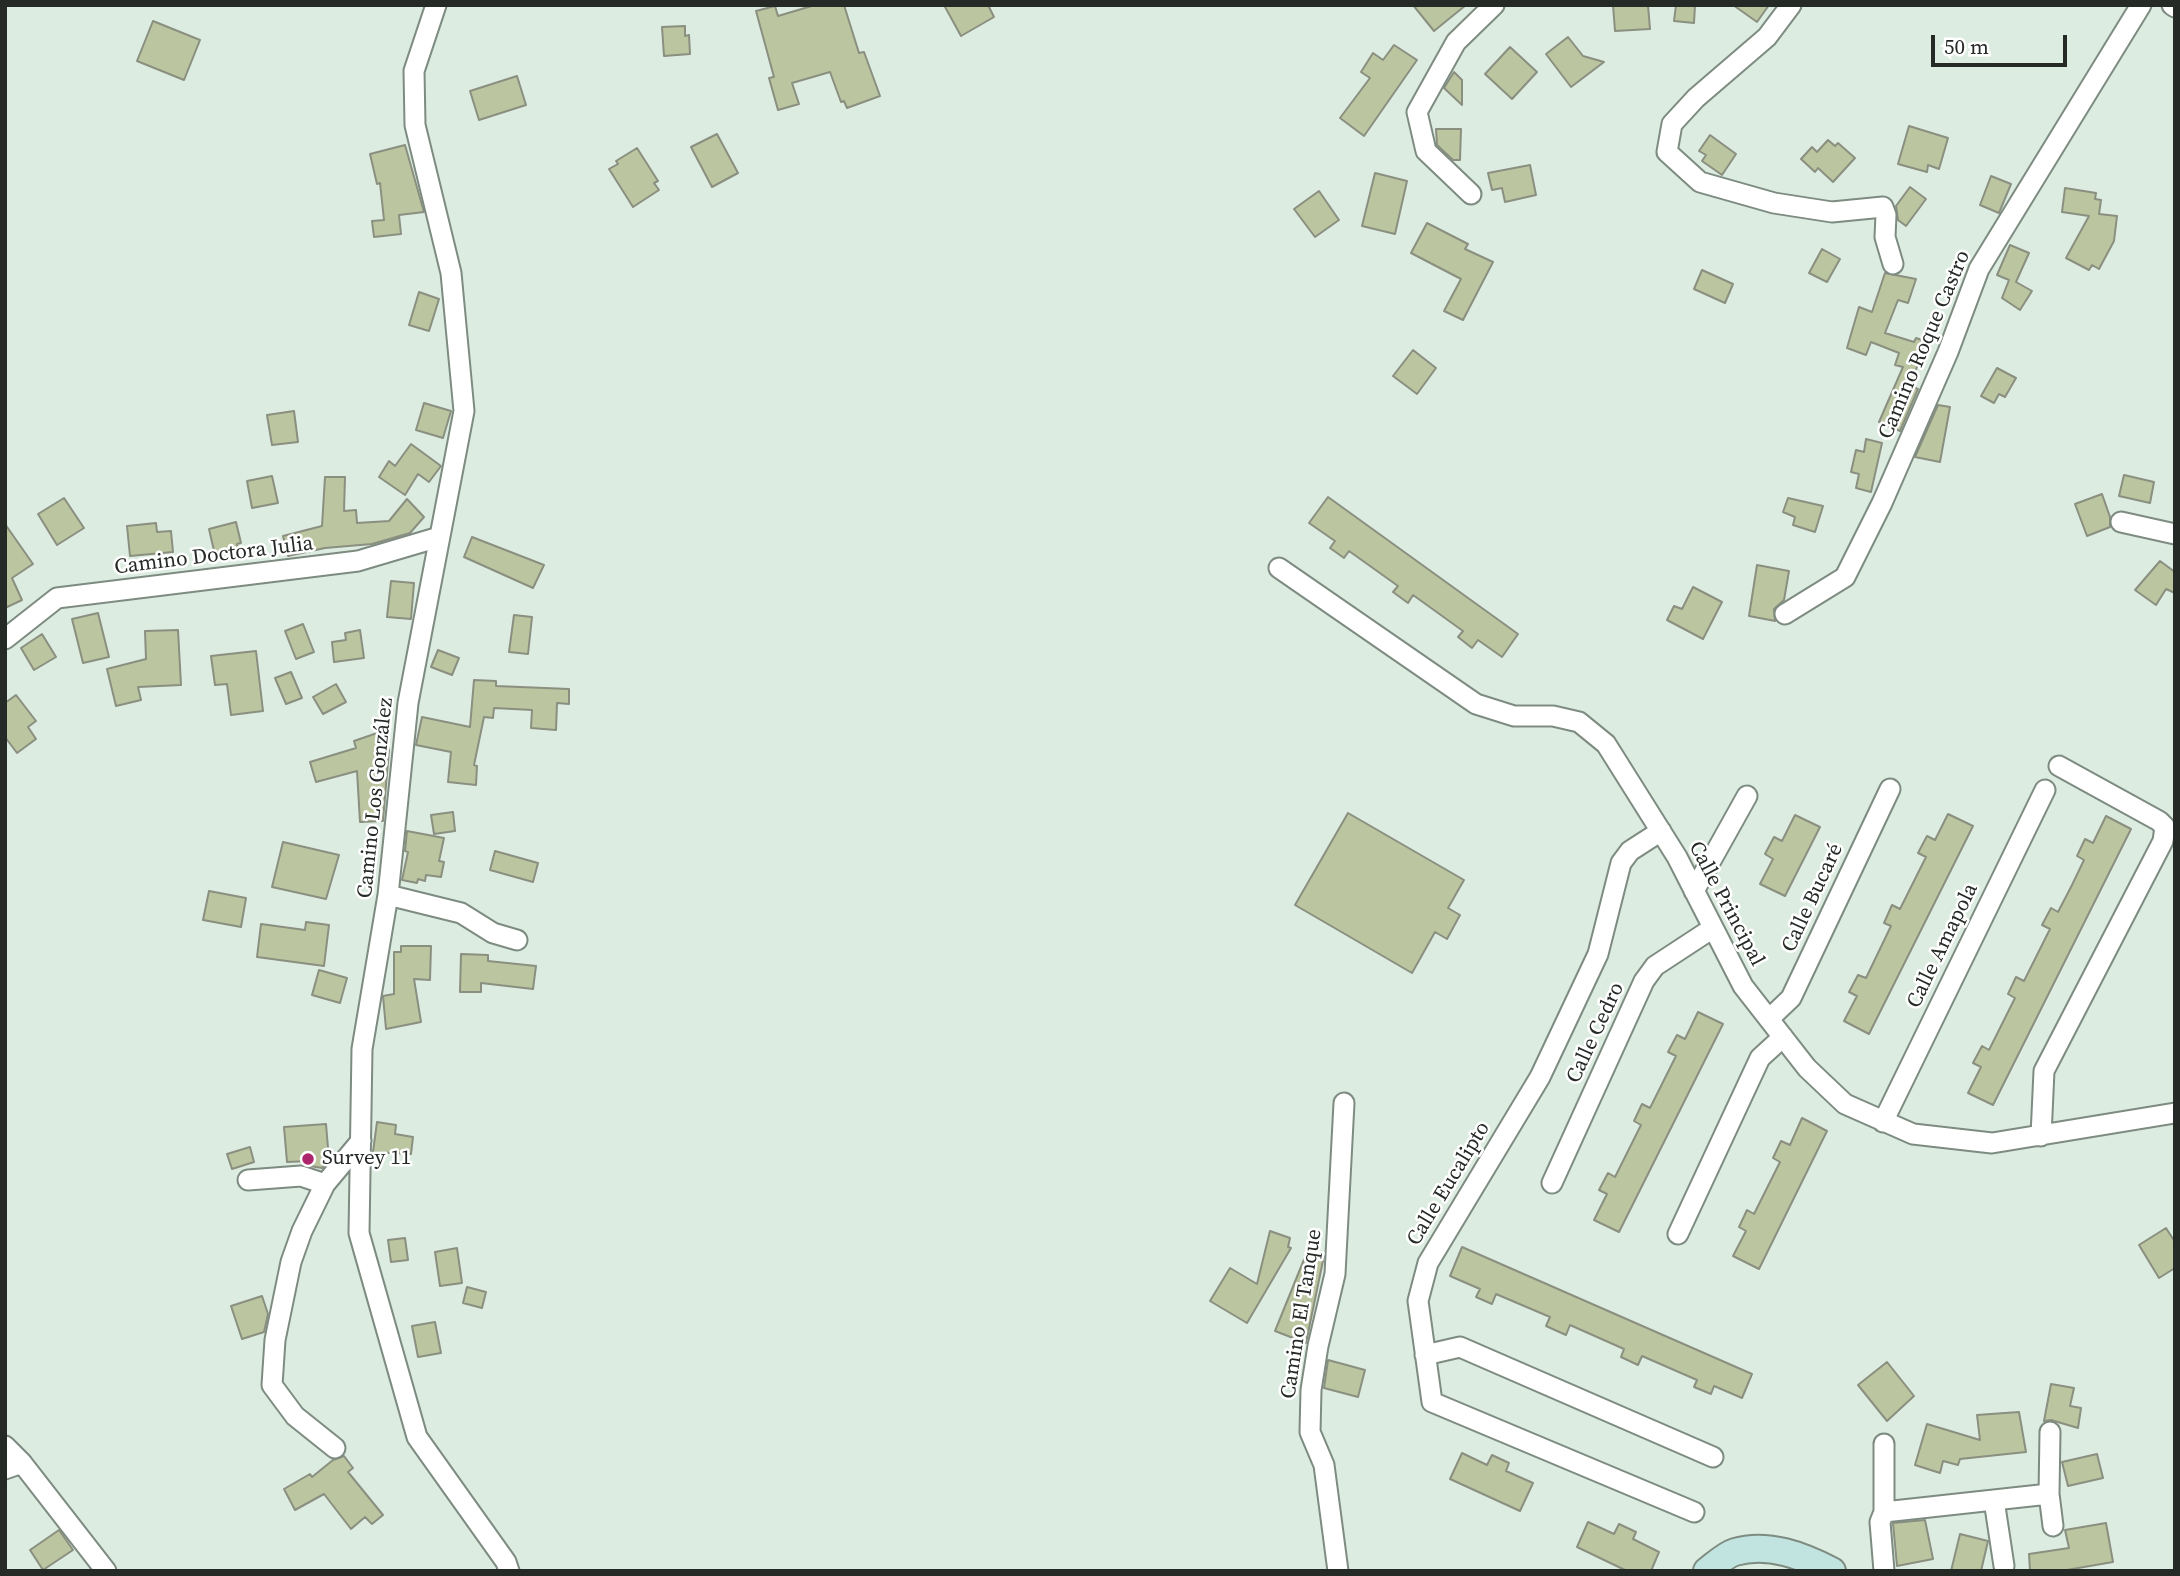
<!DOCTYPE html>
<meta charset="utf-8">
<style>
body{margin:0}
#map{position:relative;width:2180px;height:1576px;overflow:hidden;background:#ddece1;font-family:"Source Serif 4",serif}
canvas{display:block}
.frame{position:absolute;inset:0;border:7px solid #252a26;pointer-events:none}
.scale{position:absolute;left:1931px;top:35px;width:136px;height:32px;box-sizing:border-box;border:4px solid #252a26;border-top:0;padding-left:9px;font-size:21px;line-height:24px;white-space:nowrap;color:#252a26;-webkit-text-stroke:5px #fff;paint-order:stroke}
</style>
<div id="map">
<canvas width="2180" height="1576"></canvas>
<div class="frame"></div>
<div class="scale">50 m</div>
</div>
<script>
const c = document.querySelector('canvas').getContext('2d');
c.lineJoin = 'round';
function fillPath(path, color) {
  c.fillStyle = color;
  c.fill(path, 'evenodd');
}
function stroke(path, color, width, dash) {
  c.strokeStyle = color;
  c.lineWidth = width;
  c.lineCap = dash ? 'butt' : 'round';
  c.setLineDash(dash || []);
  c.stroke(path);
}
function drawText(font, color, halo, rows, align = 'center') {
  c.font = font + ' "Source Serif 4",serif';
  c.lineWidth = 5;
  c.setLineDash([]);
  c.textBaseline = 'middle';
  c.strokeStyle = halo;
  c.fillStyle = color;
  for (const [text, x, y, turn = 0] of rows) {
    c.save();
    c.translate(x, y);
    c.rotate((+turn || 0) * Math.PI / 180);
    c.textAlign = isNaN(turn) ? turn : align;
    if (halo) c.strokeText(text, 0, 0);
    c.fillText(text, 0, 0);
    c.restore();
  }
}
const building = new Path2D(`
 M815,5H844L859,53L864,52L880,96L847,108L844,101L841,102L830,72L792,83L799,104L778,110L769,78L774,77L756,11L775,6L778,16Z
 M944,5H988L994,17L961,36Z
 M1413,5H1466L1434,31Z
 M1613,5H1648L1650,29L1615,31Z
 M1676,5H1695L1694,23L1674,21Z
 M1733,5H1769L1757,22Z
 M153,21L200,40L184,80L137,61Z
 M685,26V36L689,35L690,54L664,56L662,27Z
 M1568,37L1583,56L1604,62L1571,87L1546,54Z
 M1394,45L1417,60L1364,136L1340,118L1370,78L1361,72L1373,53L1383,60Z
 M1510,47L1537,72L1512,99L1485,74Z
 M1454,72L1462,80V105L1444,88Z
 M517,76L526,105L479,120L470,91Z
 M1909,126L1948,138L1939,169L1928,165L1927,172L1898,164Z
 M1436,129H1461L1460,160H1453L1437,145Z
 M717,134L738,173L712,187L691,147Z
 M1710,135L1736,154L1722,175L1702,161L1706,155L1699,151Z
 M1828,140L1835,146L1838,143L1855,158L1833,182L1818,168L1815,172L1801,159L1812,147L1817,152Z
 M405,145L424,212L399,215L401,234L374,237L372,221L384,220L380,183L377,184L370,154Z
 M637,148L658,181L654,183L659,190L633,207L609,169L618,164L616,161Z
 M1530,165L1536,195L1505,202L1502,188L1492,190L1488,173Z
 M1375,173L1407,181L1395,234L1362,226Z
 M1991,176L2011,184L1999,213L1980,205Z
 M1910,187L1926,199L1906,226L1898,220L1896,206Z
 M2065,188L2096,193L2095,199L2101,200L2099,214L2117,216L2114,241L2099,269L2092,265L2089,270L2066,258L2089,216L2062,212Z
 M1319,191L1339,220L1315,237L1294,209Z
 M1427,223L1468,244L1465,249L1493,262L1463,320L1444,311L1461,279L1411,253Z
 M2010,245L2029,253L2016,282L2032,291L2020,310L2002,298L2009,280L1997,275Z
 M1822,249L1840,259L1827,282L1809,273Z
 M1702,270L1733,284L1725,303L1694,289Z
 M1885,273L1916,279L1908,303L1898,300L1885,333L1914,342L1916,338L1925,341L1911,386L1918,389L1900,431L1879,422L1903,367L1895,365L1899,353L1871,342L1866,355L1847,348L1859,307L1872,312Z
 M419,292L439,299L429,331L409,325Z
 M1413,350L1436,368L1417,394L1393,376Z
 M1997,368L2016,378L2005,397L1999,394L1994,403L1981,396Z
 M424,403L451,411L443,438L416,430Z
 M1938,405L1950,407L1940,462L1915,457Z
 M294,411L298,442L272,445L267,415Z
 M1866,439L1882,443L1871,492L1856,488L1859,474L1851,472L1856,450L1864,452Z
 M411,444L441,466L429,482L418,474L405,495L379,477L389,461L395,466Z
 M2124,475L2154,482L2150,503L2119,496Z
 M272,476L278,503L252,508L247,481Z
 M325,477H345L344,511L356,510L357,523L389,521L407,499L424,517L410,533L372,544L325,548L288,556L283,536L322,526Z
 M2102,494L2110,517V527L2087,536L2075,504Z
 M1328,497L1518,634L1502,657L1478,640L1472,648L1458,637L1463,631L1413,595L1408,603L1393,592L1398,586L1349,551L1344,558L1330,548L1335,541L1309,523Z
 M64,498L84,528L57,545L38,514Z
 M1788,498L1823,506L1815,532L1793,525L1795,517L1783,512Z
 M236,522L241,543L237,544L238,549L215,555L209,529Z
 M156,523L157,532L171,531L173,552L130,556L127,526Z
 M5,524L33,564L12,578L22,600L5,608Z
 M472,537L544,565L533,588L464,557Z
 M2160,561L2175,572V593L2166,589L2156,605L2135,590Z
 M1757,565L1789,571L1784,600L1774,609L1775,621L1749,616Z
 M391,581L414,583L411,619L387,617Z
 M1693,587L1722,602L1703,639L1667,620L1674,606L1682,609Z
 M98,613L109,657L83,663L72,619Z
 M514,615L532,617L528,654L509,652Z
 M303,624L314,652L296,659L285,631Z
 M178,630L181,685L138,687L141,700L116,706L107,669L146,659L145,631Z
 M360,630L364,658L334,662L332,642L346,640L345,633Z
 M42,634L56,657L34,670L21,648Z
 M438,650L459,658L452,675L431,667Z
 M256,651L263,711L231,715L227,684L215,685L211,656Z
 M291,672L302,698L286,704L275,678Z
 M474,680L496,681V686L569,689V704L557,703L556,730L531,728L532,710L494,708L493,718L484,717L474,765L477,766L476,785L448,782L451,752L416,745L422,717L470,727Z
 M336,684L346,702L323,714L313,697Z
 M16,695L36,721L28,727L36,739L17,753L5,737V703Z
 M383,731L389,750L383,821L360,822L357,771L316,782L310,762L356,748L354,741Z
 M453,812L455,831L434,834L431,815Z
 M1348,813L1464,880L1448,908L1460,915L1447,939L1435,932L1412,973L1295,905Z
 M1948,814L1973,826L1869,1034L1844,1021L1857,996L1849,992L1858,975L1866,978L1891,926L1884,923L1892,905L1900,909L1926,857L1918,853L1927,836L1935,840Z
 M1795,815L1820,827L1785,896L1760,884L1773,859L1765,854L1774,837L1782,841Z
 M2106,816L2131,829L1993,1105L1968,1093L1981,1067L1973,1063L1982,1046L1989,1050L2015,998L2008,994L2016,977L2024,981L2050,929L2042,925L2051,908L2058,912L2072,885L2084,860L2077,856L2085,839L2093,843Z
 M407,831L444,838L439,861L444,862L441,877L426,875L425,881L418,879L417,883L402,880L408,852L405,851Z
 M283,842L339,855L326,899L272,887Z
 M495,851L538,863L533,882L490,870Z
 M209,891L246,898L241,927L203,920Z
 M306,922L329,925L324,966L257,957L261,924L305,930Z
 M401,946H431L430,980L414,979L421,1022L386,1029L383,996L394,994V952H401Z
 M461,954L488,955V961L536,966L533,989L481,983V992H460Z
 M319,970L347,978L340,1003L312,995Z
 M1698,1012L1723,1024L1619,1232L1594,1220L1607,1194L1599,1190L1608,1173L1615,1177L1641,1125L1634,1121L1642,1104L1650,1108L1676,1056L1668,1052L1677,1035L1685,1039Z
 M1802,1118L1827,1131L1759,1269L1733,1256L1746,1231L1739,1227L1747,1210L1754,1214L1780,1162L1773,1158L1781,1141L1790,1145Z
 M377,1122L396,1125L395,1134L413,1137L411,1154L373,1152Z
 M326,1124L329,1160L322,1168L310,1166L309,1161L287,1162L284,1127Z
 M250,1147L254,1162L232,1169L227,1154Z
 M2166,1228L2175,1242V1268L2159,1278L2139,1245Z
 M1270,1231L1290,1238L1288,1247L1291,1248L1247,1323L1210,1301L1230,1268L1257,1284Z
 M405,1238L408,1260L391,1262L388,1240Z
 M1462,1247L1752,1374L1742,1398L1714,1386L1711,1394L1694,1387L1697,1380L1642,1356L1638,1365L1621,1357L1624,1349L1570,1325L1566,1335L1546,1326L1550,1317L1496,1294L1492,1304L1476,1297L1480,1289L1450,1276Z
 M457,1248L462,1283L440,1286L435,1252Z
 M1307,1252L1324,1256L1306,1343L1275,1331Z
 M467,1287L486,1292L482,1308L463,1303Z
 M262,1296L268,1314L264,1332L242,1339L231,1306Z
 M435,1322L441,1353L418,1357L412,1326Z
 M1328,1360L1365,1370L1358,1397L1324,1388Z
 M1887,1362L1914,1396L1887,1421L1858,1385Z
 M2051,1384L2074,1388L2070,1406L2081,1408L2078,1428L2051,1420L2044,1421Z
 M2019,1412L2026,1452L1960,1459L1958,1465L1943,1461L1940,1473L1915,1465L1927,1424L1980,1440L1977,1415Z
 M1462,1453L1487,1465L1492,1455L1509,1463L1506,1471L1533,1483L1520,1511L1450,1479Z
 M2097,1454L2103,1478L2068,1486L2062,1462Z
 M344,1456L353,1468L348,1472L383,1515L372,1524L365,1517L351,1529L324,1494L295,1510L284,1489L310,1474L312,1477L333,1460Z
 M1925,1520L1933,1559L1897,1566L1893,1523Z
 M1588,1522L1614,1534L1619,1524L1636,1532L1633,1539L1659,1552L1651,1571H1627L1577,1547Z
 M2106,1523L2113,1562L2061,1571H2030L2029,1554L2069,1548L2065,1530Z
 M59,1530L73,1550L43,1570L30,1550Z
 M1960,1534L1988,1541L1981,1571H1951Z`);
const street = new Path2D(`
 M436,5L414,71L415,125L451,273L464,411L408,703L388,895L362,1049L359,1233L417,1437L506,1562L509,1571
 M1791,5L1767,37L1696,98L1672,124L1667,152L1700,182L1774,203L1832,212L1883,207L1886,215L1885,237L1893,264
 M2172,5L2175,7
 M1471,194L1426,151L1417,112L1456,42L1494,5
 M2121,522L2175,534
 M1279,568L1476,704L1514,716H1553L1579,722L1606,744L1677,857L1743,986L1807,1068L1845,1104L1913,1134L1992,1143L2175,1113
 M1785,614L1845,577L1882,503L1948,352L1979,269L2141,5
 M5,639L57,598L358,561L439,537
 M1661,831L1630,851L1621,863L1598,954L1540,1077L1428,1263L1418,1301L1432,1402L1694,1512
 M1694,891L1747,796
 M388,895L461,913L493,933L517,940
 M1769,1019L1791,998L1890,789
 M1883,1122L2045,790
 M2041,1136L2044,1071L2163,841L2165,827L2159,821L2059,766
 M248,1180L301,1176L325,1184
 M1552,1183L1644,981L1655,966L1713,928
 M1678,1234L1760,1058L1783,1037
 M1425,1355L1460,1347L1713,1457
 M2050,1432L2049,1494L2053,1526
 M1884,1444V1512
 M5,1446L22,1463
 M335,1448L295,1416L272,1385L275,1340L291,1262L302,1231L325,1184L361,1141
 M5,1469L22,1463L106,1571
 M1994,1500L2004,1566
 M1338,1571L1324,1465L1310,1432L1311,1390L1318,1346L1335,1274L1344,1103
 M1884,1571L1880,1522L1884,1512L2049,1494`);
const secondary = new Path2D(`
 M1707,1571C1715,1565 1725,1555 1735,1552C1768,1542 1803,1556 1832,1571`);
const markers = [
 [308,1159,7,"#ac256c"]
];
const streetNames = [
 ["Camino Roque Castro",1925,345,-67],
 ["Camino Doctora Julia",214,556,-7],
 ["Camino Los González",376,798,-84],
 ["Calle Bucaré",1813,898,-65],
 ["Calle Principal",1726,904,62],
 ["Calle Amapola",1943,946,-64],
 ["Calle Cedro",1596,1033,-65],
 ["Calle Eucalipto",1449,1184,-59],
 ["Camino El Tanque",1302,1314,-81]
];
const poiNames = [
 ["Survey 11",322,1159]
];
fillPath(building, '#bbc6a0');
stroke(building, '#8a8f80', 2);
stroke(street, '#7d8b80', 23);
stroke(secondary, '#7d8b80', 30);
stroke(street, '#fff', 19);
stroke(secondary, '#c1e4e0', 26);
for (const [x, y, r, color] of markers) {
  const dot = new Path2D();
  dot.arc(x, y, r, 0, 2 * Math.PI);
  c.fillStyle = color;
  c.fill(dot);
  stroke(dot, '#fff', 2.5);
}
drawText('21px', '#252a26', '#fff', streetNames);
drawText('21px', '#252a26', '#fff', poiNames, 'left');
</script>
